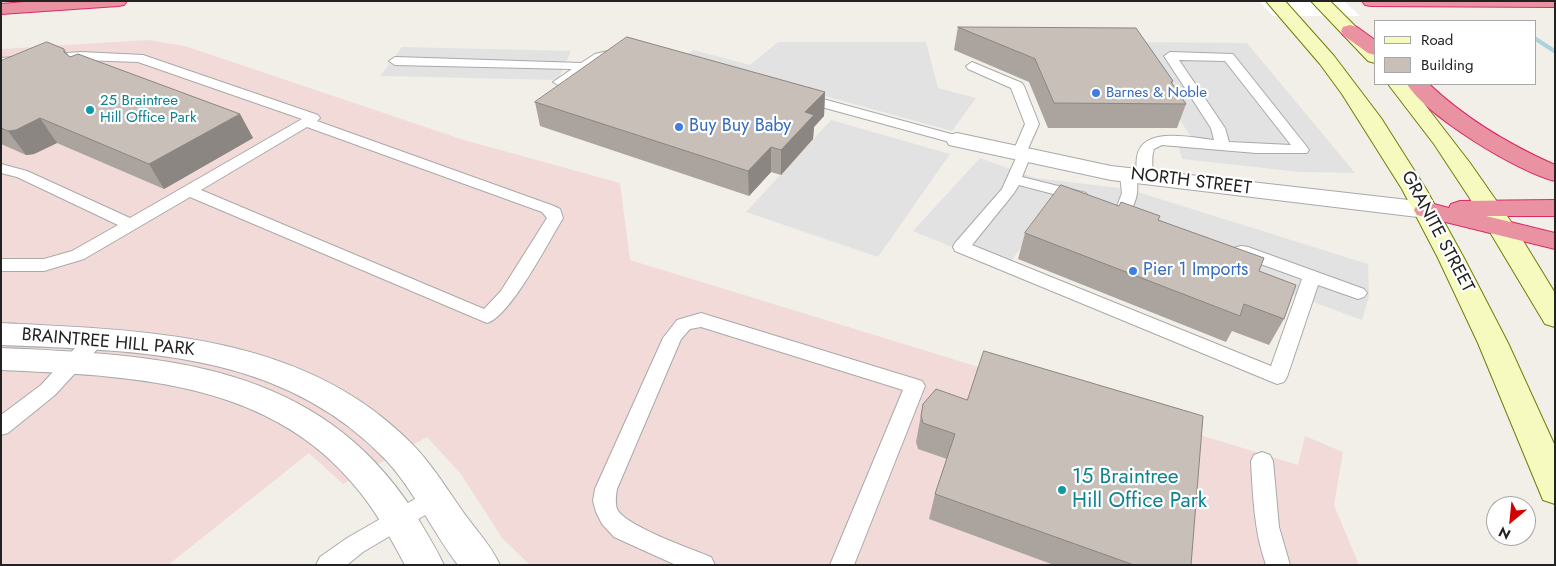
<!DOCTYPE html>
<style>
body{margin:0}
#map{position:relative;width:1556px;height:566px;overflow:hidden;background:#f2efe9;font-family:Jost,sans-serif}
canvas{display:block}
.frame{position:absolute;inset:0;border:2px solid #222;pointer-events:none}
.legend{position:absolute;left:1374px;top:20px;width:162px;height:65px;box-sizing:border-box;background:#fff;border:1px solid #a7a7a7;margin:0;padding:6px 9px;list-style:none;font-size:15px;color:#222}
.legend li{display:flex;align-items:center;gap:10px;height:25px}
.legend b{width:25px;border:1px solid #a7a7a7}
.north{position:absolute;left:1486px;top:496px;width:50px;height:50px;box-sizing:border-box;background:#fff;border:1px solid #a7a7a7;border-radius:50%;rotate:208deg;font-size:14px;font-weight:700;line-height:20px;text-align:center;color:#222}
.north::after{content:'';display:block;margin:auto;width:18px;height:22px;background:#d40000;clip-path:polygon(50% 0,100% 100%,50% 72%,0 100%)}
</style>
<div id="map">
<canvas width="1556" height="566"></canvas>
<div class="frame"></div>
<ul class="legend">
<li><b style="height:6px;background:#f7fabf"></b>Road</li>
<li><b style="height:14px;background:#c7bfb8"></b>Building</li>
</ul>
<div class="north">N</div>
</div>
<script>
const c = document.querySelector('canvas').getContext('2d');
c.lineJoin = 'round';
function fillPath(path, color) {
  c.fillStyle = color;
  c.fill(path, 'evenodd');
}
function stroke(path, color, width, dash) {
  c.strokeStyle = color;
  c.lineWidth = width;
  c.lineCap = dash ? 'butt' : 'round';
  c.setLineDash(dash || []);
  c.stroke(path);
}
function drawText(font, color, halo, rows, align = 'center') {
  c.font = font + ' Jost,sans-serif';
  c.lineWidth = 4.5;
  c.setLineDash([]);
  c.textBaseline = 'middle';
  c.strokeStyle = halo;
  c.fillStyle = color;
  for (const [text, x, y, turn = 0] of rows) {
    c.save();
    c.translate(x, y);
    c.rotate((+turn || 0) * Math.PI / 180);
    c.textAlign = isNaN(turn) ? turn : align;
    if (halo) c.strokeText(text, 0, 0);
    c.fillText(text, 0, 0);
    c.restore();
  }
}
const commercial = new Path2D(`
 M148,40L185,46L464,140L620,183L630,260L1298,465L1305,436L1343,452L1334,505L1359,565H530L502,538L461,474L427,437L343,484L309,453L168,565H1V49Z`);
const parking = new Path2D(`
 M778,42H926L938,88L976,98L952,131L683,57L693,50L750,65Z
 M1131,42L1247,43L1355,173L1300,172L1182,159L1177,141L1194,142Z
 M402,47L571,51L558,80L380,76Z
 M831,120L950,154L878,257L746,212Z
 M980,158L1035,178L1128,189L1368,264L1369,296L1362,320L1052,206L1005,269L913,231Z`);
const pier = new Path2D(`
 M1259,1H1344L1360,16H1273Z`);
const stream = new Path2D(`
 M1535,36L1555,49V54L1535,41Z`);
const service = new Path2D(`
 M621,48L627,52L625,55L603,60L560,86L553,82L572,69L395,65L389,61L395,57L581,63L595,54Z
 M81,52L143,55L318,115L320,118L317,121L554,206L560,209L563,218C549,241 510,317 487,323L190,197L84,259L44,271H1V259H44L72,251L118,225L17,177L1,173V164L27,171L130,218L302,119L138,62L81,60L1,66V58ZM307,127L542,212L547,218L501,291L484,309L201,190Z
 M1170,52L1233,54L1307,147L1309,150L1307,153H1256L1162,145L1154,149C1150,159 1155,172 1150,180H1140C1136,174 1136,164 1137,157C1142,125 1193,138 1214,140L1211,128L1164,56ZM1179,60L1225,61L1291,145L1229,142L1225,128Z
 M972,62L1022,83L1024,86L1039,124L1027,151L1031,155L1022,177L1086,193L1088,196L1086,199L1080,201L1019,185L1014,193L972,245L1271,366L1302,279L1236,255L1234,251L1236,247L1242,246L1248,247L1364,289L1367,293L1364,297L1358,299L1318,285L1287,377L1284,382L1277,384L955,251L953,247L955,243L1002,189L1016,158L1012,154L1025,124L1011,88L968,69L966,66Z
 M801,93L962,137L964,140L962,143L957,144L796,100L794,97Z
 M1128,170L1133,172C1141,184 1137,201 1130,212H1118L1116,209L1122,193L1120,175L1123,172Z
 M701,313L922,381L925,386L854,565H830L903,390L701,327L690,329L681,339L617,489C616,495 615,502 617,509C625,526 692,549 711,557L715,565H676L614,537L602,524L596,512L593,501L595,489L663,338L677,320Z
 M95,332L102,334L104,339L102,344L55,395L8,433L1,435V415L41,385L88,334Z
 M1262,452L1270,455L1273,461L1279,527L1290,565H1266C1254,531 1253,497 1251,461L1254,455Z
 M434,488L442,491L445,498L442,505L363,552L347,565H316L320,557L347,538Z`);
const minor = new Path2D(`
 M957,133L1111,166L1426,202L1435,205L1438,210L1435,215L1426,218L1111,180L949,145L946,140L949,135Z
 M1,323C143,330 300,333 408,440C428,459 443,483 459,506C472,526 490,543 500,565H458C432,531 414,490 385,459C281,351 141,351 1,345Z
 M1,348C163,355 317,362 414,512C424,529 435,546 444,565H405C390,537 375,509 354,485C266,379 128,376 1,370Z`);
const secondary = new Path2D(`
 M1266,1H1285L1334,56L1381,118L1426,189L1464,258L1508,343L1555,446V504L1543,500L1478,343L1438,258L1402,189L1342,94L1320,64Z
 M1311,1H1330L1375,46V63L1368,61Z
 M1388,84H1409L1470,163L1514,226L1555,293V327L1545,324L1469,197L1434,144Z`);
const motorway = new Path2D(`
 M36,1H127L124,5L118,6L1,14V4Z
 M1362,1H1555V7L1371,6L1365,5Z
 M1350,25L1357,27L1375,40V55L1368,53L1343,35L1341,31L1343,27Z
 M1407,84H1429C1466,119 1508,144 1555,165V181C1518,172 1426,116 1407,84Z
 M1555,200V216H1486L1555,233V249L1417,215L1414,210L1417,205L1426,202L1449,208L1451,204L1460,201Z`);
const wall = new Path2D(`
 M958,27L1173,81L1172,83L1186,104L1177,128H1048L1029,82L954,50Z
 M64,49L69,56L70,57L240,114L253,138L164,189L57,143L34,154L26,155L1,144V61Z
 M825,92L824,116L814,127L813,139L781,175L771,172L749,196L540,126L535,102Z
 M1159,220L1259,271L1284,319L1269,345L1232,331L1226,342L1018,259L1025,233Z
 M923,404L1191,565H1054L929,519L935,494L947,459L918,449L916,442Z`);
const shadedWall = new Path2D(`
 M825,92L824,116L814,127L813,139L781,175V150L805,112Z
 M240,114L253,138L164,189L149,164Z
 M40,118L57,143L34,154L26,155L8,131Z
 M771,147V172L749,196L748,171Z`);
const building = new Path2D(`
 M958,27L1136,28L1173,81L1171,82L1186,104L1054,103L1035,59Z
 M627,37L825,92L805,112L814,115L781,150L771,147L748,171L535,102Z
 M47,42L64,49V52L70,57L78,54L240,114L149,164L40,118L16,130L8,131L1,128V61Z
 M1061,185L1119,206L1121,202L1160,216L1158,220L1264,258L1259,271L1296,285L1284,319L1244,304L1240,316L1025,233Z
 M984,351L1203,416L1191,565H1134L935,494L955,434L923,423L921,416L923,404L936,389L967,400Z`);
const markers = [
 [1096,93,5,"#3f7fe0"],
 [90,110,5,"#0f9aa8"],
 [679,127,5,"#3f7fe0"],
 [1133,271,5,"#3f7fe0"],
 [1062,490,5,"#0f9aa8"]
];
const farShopnames = [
 ["Barnes & Noble",1106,93]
];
const farCulturenames = [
 ["25 Braintree",100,101],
 ["Hill Office Park",100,118]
];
const shopNames = [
 ["Buy Buy Baby",689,127],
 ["Pier 1 Imports",1143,271]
];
const streetNames = [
 ["NORTH STREET",1191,182,7],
 ["GRANITE STREET",1437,232,62],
 ["BRAINTREE HILL PARK",108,343,5]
];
const nearCulturenames = [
 ["15 Braintree",1072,478],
 ["Hill Office Park",1072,502]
];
fillPath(commercial, '#f2dad9');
fillPath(parking, '#e2e2e2');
fillPath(pier, '#fff');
fillPath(stream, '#aad3df');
stroke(service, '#a9a9a9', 2);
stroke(minor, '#a9a9a9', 2);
stroke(secondary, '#707d05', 2);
stroke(motorway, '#dc2a67', 2);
fillPath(service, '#fff');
fillPath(minor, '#fff');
fillPath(secondary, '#f7fabf');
fillPath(motorway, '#e892a2');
fillPath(wall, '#aba49e');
fillPath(shadedWall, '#8b8681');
fillPath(building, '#c7bfb8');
stroke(building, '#8b8681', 1);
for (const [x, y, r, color] of markers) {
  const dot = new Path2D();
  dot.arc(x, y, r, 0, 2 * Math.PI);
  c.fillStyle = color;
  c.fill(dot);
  stroke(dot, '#fff', 2);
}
drawText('15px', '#366cbe', '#fff', farShopnames, 'left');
drawText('15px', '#0d838f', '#fff', farCulturenames, 'left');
drawText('18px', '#366cbe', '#fff', shopNames, 'left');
drawText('18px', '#222', '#fff', streetNames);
drawText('21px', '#0d838f', '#fff', nearCulturenames, 'left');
</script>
